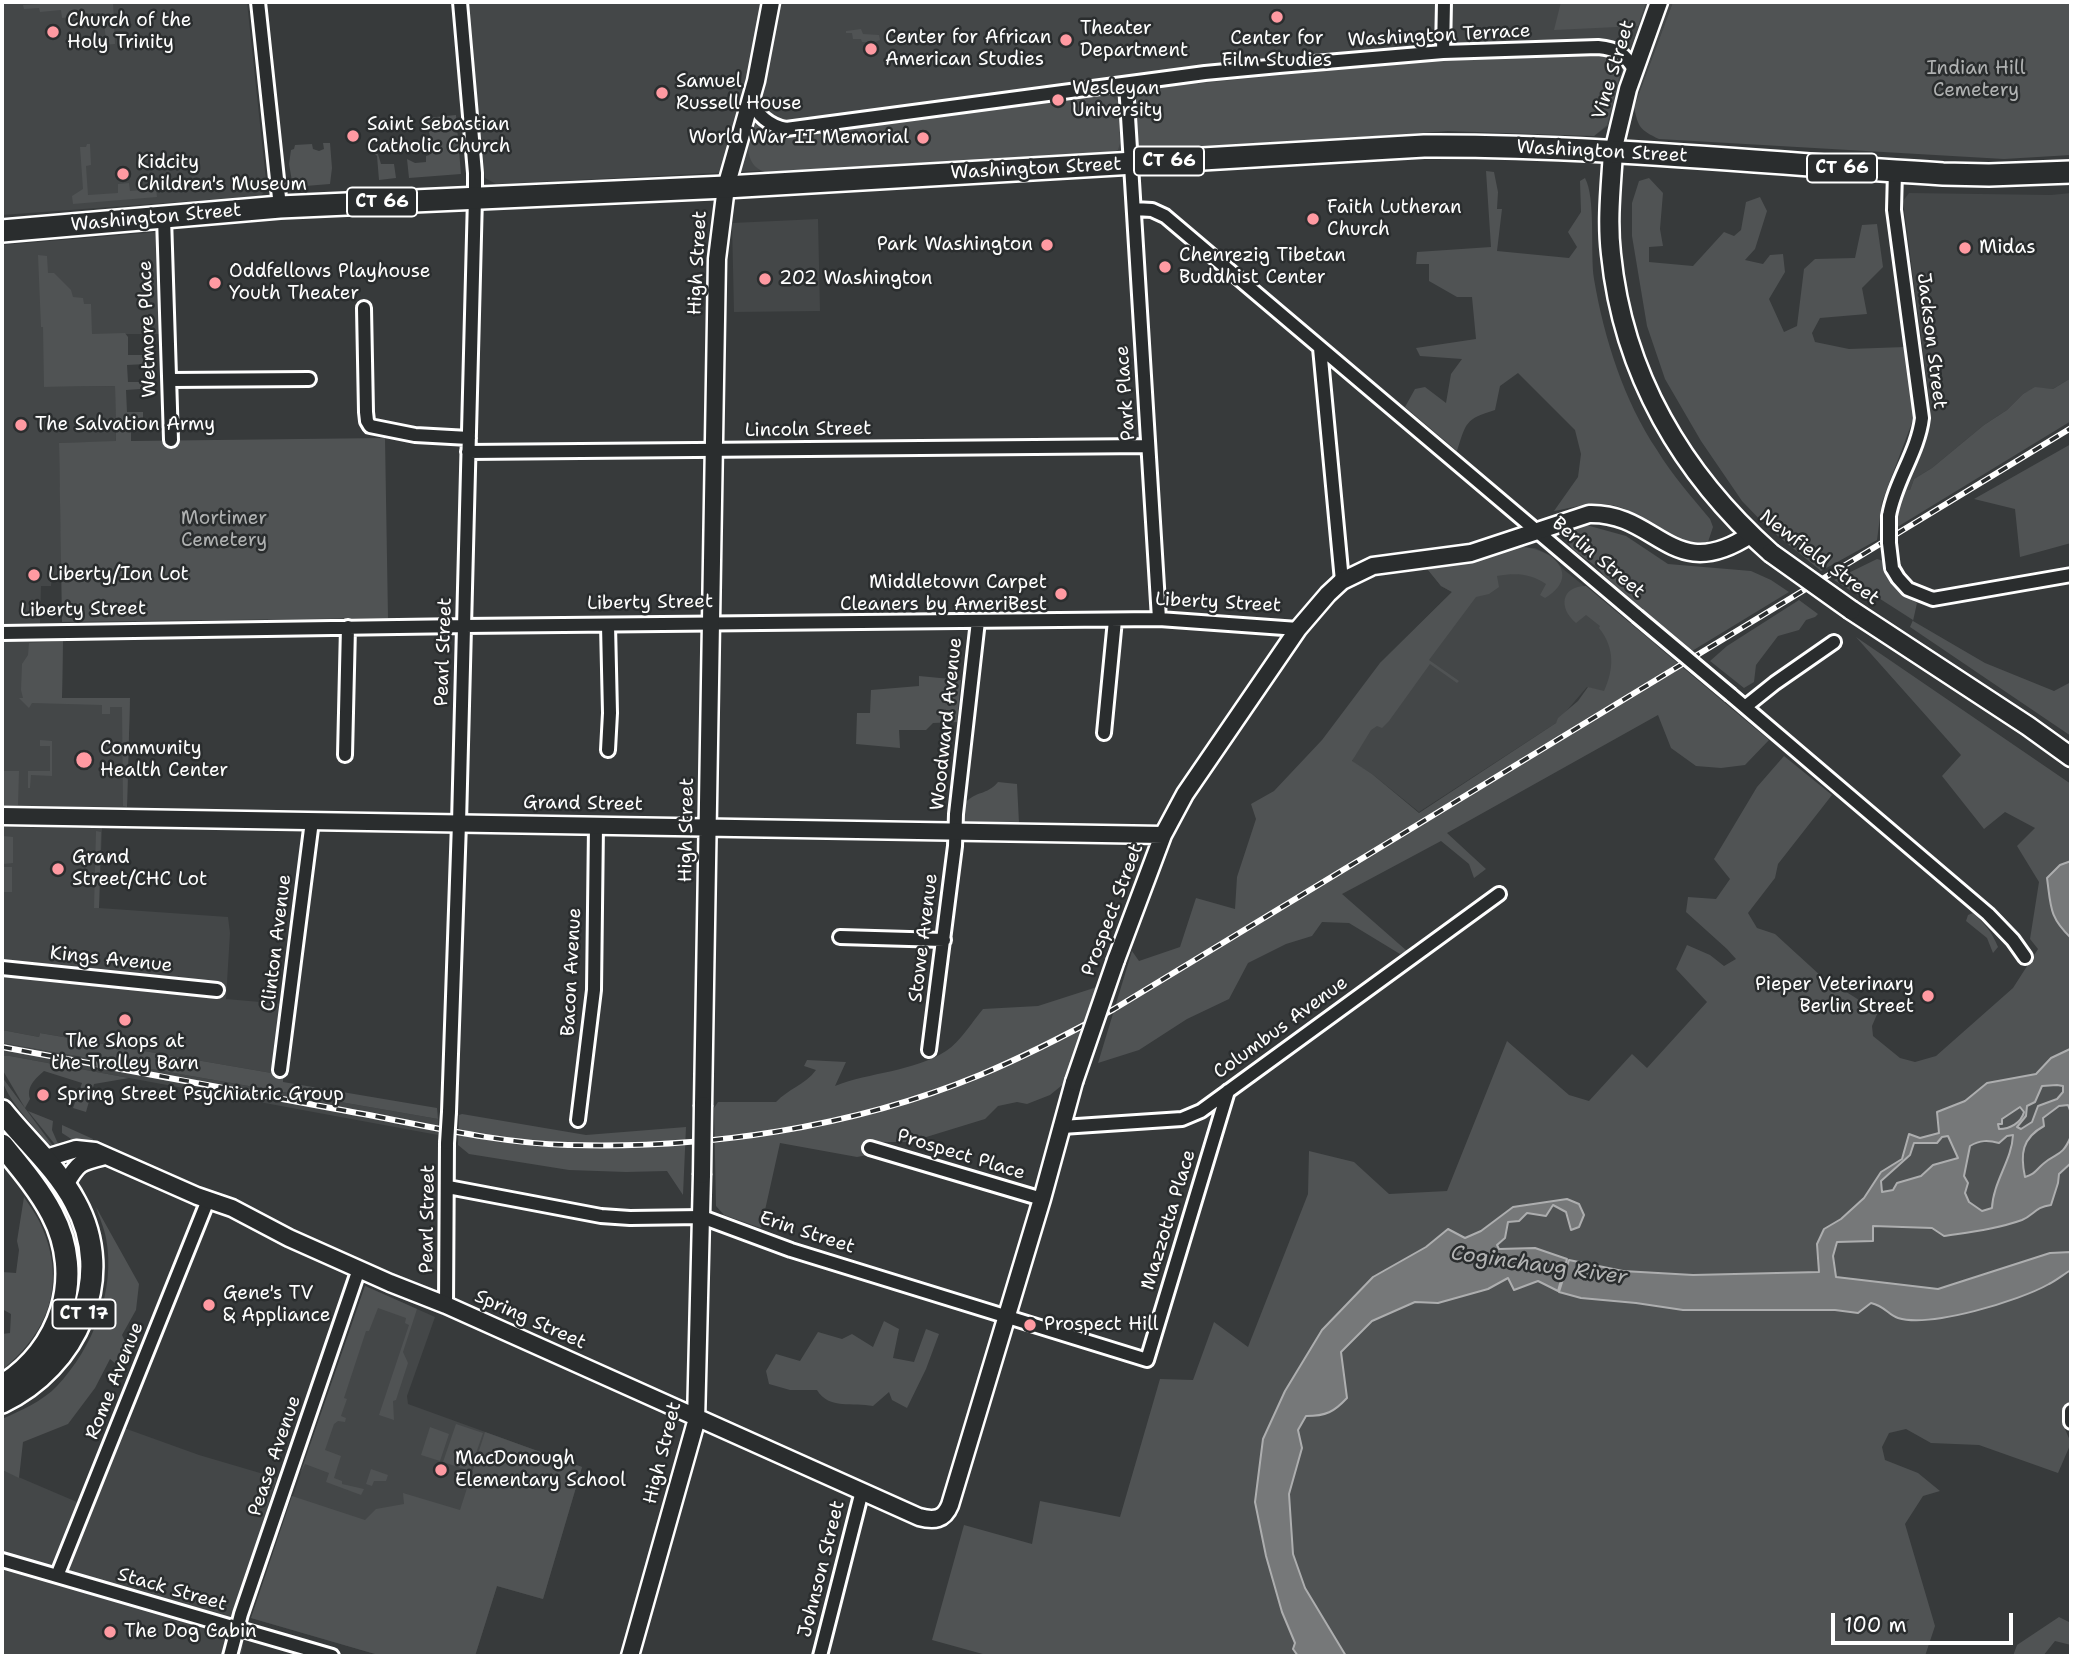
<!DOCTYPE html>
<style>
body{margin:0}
#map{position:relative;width:2073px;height:1658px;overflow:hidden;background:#373a3b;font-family:"Shantell Sans",sans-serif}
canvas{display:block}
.frame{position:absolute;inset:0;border:4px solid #fff;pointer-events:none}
.scale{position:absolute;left:1831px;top:1613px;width:182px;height:32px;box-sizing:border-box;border:4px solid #fff;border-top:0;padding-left:9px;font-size:21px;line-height:24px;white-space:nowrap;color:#fff;-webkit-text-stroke:5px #2a2d2e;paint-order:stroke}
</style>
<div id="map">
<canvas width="2073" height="1658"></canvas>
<div class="frame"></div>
<div class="scale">100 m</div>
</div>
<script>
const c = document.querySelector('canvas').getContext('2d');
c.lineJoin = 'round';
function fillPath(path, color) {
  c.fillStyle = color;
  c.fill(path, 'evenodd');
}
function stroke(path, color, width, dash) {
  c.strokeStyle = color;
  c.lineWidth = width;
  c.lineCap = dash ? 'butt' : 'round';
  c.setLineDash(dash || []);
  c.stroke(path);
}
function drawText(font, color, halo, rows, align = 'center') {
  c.font = font + ' "Shantell Sans",sans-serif';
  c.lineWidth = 5;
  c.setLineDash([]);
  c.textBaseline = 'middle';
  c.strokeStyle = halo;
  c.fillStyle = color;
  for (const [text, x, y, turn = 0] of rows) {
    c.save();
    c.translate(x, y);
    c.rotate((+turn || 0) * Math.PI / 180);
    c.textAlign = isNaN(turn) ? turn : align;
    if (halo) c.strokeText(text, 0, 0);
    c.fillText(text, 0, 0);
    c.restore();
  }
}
const built = new Path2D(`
 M2,2H247L267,190L260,196L2,215Z
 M467,2H1673L1634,107L1594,136L1448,131L1147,152L1138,148L1118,150L1111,153L496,184L485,178Z
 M1909,193L2051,195L2071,193V378L2053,389L2035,388L2023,394L2007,410L1984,425L1932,468L1914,479L1910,490L1902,487L1923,443L1929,424L1930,405L1903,201Z
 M818,219L820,311L734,312L732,223Z
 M158,232L160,334H92L45,387L115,386L116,442L59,443L62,576H52L51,586H41L40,625L2,626V245Z
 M1516,547L1535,548L1552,556L1563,569L1656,644L1604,692L1587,687L1556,723L1419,812L1372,774L1352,762L1380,663L1452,592L1441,586L1424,565L1470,562Z
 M2,640L63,641L62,698H130L127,807L2,806Z
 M2,827L102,828L99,908L228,917L230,933L226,999L295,1005L283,1075L40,1033L39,1037L2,1030Z
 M2,1043L438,1119V1135L10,1056H2Z
 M365,1286L435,1317L407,1396L408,1404L582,1467L543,1599L497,1586L475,1656H382L251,1618Z
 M124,1428L199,1455L277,1478L235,1611L243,1647L241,1656H2V1470L91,1508Z`);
const green = new Path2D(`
 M74,2H113L115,44L102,45V42L106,41L103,13L71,14L70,17L62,18L61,10L40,12L39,8L24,9L23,5Z
 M1561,2H1646L1638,26L1554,30Z
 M1673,2H2071V155L2004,159L1659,139C1640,130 1638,127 1634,107Z
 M861,29L863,34L879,35L880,40L875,42H862L861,39H853L852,33H846V31Z
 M1613,54L1622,63V66L1607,125L1594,136L1448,131L1147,152L1139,148L1136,142C1135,127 1127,97 1143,89L1444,59Z
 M1111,95L1118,102L1120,143L1118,150L1111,153L765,172C743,165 746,138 755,122L771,132L786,136Z
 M456,115L461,174L409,178L407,159L415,163L426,162V156L429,155L428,142L431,141L426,118Z
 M323,143H330L332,168L330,184L293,187L289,164L291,150L294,149L295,145L312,144L313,149L319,151L324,149Z
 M87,144H90L91,165L86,166L88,195L118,193V184L129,183L130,191L156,189L157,197L73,204L72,196L83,189L80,147H86Z
 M375,154H378L381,164H394L396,178L379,180L377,156Z
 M1486,171L1494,172L1498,192L1497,209H1502L1497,251L1569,258L1577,247L1568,232L1581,212L1580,181L1585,178C1596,198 1590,253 1594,279C1604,338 1624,401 1657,450C1672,475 1691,496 1710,519L1713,527L1708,542C1675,557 1648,515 1619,507C1597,500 1576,507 1554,511L1578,477L1581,454L1575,430L1518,373L1500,386L1495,410C1465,419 1466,423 1457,451L1405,407L1415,389L1425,387L1446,403L1451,374L1462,359L1420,356L1416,348L1476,339L1472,297H1457L1429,281V264H1416L1417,252L1491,247Z
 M1649,178L1663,193L1660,229L1663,246L1649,247V262L1693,266L1724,232L1734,236L1741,230L1746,202L1760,197L1767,211L1755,249L1745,260L1763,264L1770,255L1783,254L1785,272L1769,299L1784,332L1797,326L1804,269L1815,259L1855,258L1862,225L1877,224L1883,267L1862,288L1867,314L1820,318L1812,333L1815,342L1849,349L1905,347L1913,399V420L1882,502L1877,540L1821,571L1767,527L1742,501L1701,441L1665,379L1647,326L1632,236V203L1639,181Z
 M38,255L47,256L48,273H54L71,290L73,297L83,298L84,304H91L92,334L125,333L128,337V355H146V364L127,365L128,382H144L140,389L126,390L127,412H143V418H131V441L385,438L388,618L62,622L59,443L116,441L115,386L44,387L43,327H41Z
 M2071,378V421L1894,529L1898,502L1904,489L1910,490L1914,479L1932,468L1984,425L2007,410L2023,394L2035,387L2053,389Z
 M2071,444V543L2020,557L2015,509L1974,499Z
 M1579,523L1626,536L1668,564L1751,571L1771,580L1789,592L1692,651L1604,576C1594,559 1574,557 1566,539L1573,527Z
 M1516,547C1548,545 1585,574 1545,598L1540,595L1546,584C1530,573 1515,573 1497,576L1499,587L1489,594L1476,597L1429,660L1459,681L1457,683L1430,664L1389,721L1382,728L1377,726L1371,730L1352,761L1372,774L1419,813L1556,723L1558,718L1578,701L1588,687L1604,691C1614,669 1615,648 1599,628L1600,626L1586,615L1576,623C1558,608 1561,586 1586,586L1769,740L1745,765L1721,768L1696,766L1671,748L1658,715L1447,833L1486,869L1474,878L1469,864L1441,841L1342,894L1407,951L1400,954L1349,923L1322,922L1312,936L1286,944L1248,963L1229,999L1187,1019L1139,1050L1098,1063L1132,951L1139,961L1180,947L1196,898L1235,909L1237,877L1256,819L1251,804L1274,791L1322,740L1380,663L1452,592L1441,586L1424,565L1470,562Z
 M1877,559L1884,561C1891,580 1900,592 1917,603L1913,621L1985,663L2054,691L2071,682V736L1910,627L1913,620L1874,595L1865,600L1834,580Z
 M1799,600L1818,614L1815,617L1806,620L1799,630L1778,636L1756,665L1754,682L1744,688L1710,661L1727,646Z
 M1856,637L2071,784V1398L2062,1422L2071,1443L2058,1473L1979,1445L1931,1443L1906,1429L1889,1433L1882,1447L1885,1460L1918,1473L1940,1491L1923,1496L1905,1524L1935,1626L1925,1656H990L932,1640L964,1525L1032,1544L1040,1501L1120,1517L1160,1379L1193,1380L1214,1322L1248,1347L1308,1194L1309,1151L1354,1162L1389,1194L1447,1191L1507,1041L1569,1095L1589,1101L1632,1054L1647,1068L1707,1002L1676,969L1687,945L1710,955L1724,966L1736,959L1727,949L1686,912L1688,897L1716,899L1730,879L1714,859L1757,787L1784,756L1832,795L1778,864L1775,878L1748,913L1757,928L1775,934L1821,976L1878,1012L1872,1026L1873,1036L1900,1058L1915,1062L1936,1056L2013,988L2038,949L2030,939L2039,882L2017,846L2035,828L2005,812L1984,829L1942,776L1961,755ZM1569,1260L1623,1271L1683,1310L1636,1303Z
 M63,641L62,698H130L127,807L123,806L122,707H110V714H102V705L32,703L29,708L19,698H23L21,690L22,664L28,655L29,643Z
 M919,676L961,680L957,722L933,723L926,730H899L900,748L856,744L857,713H870L871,690L919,686Z
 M40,740L52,741V776L31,775L30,788H28V771H50V746H40Z
 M2,771H19L18,805H2Z
 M998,782L1017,784L1019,823L964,822L965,803C977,790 986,796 998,782Z
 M96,831L101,832L99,908H94Z
 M3,836L13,837V863L3,864Z
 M2,867H12V892H4Z
 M1973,913C1985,924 1992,932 1998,947L1993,953L1987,938L1966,921L1968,915Z
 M1097,987L1066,1082L1050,1095L1027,1104L1017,1102L998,1106L985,1119L910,1142H874L868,1155L857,1157L780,1143L761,1228L724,1215L716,1206L714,1108L718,1102H776C788,1089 805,1085 816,1070L804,1066L807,1060L846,1062L835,1086C870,1072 913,1072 946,1051C960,1042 972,1022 983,1009L1038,1006Z
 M2,1030L39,1037L40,1033L283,1075V1082L437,1108L438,1119L2,1043Z
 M2,1056H10L129,1078L94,1084L86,1112L73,1108L82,1083L44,1071C35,1079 26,1087 30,1099L25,1108L2,1069Z
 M2,1077L53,1146L48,1144C36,1128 3,1096 2,1077Z
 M28,1111L53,1121L52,1130L59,1146L57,1147Z
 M462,1114L586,1135L686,1127L683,1195L667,1171L626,1172L569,1170L469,1154L458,1145L459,1115Z
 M62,1125L93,1139L92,1142H76L62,1133Z
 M24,1197C30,1206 37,1216 41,1225C67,1283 49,1332 2,1370V1334L10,1333L11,1314L2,1309V1272L16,1273L19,1250L17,1241Z
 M96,1207L139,1284L136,1310L122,1335L131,1354L122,1369L110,1359L95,1388L68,1424L23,1442L19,1478L2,1470V1419C20,1411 43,1401 57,1386C93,1348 116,1290 106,1238C104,1227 99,1217 96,1207Z
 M365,1286L417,1309L403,1352L408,1363L396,1400L393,1401L394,1420L379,1415L409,1325L405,1323L406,1318L378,1308L369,1331H366L344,1398L347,1399L341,1416L346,1418L345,1422L338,1421L334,1424L325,1450L341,1456L334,1478L342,1481V1484L364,1489L361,1495L326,1482L329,1473L305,1464L300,1474Z
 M884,1321L899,1329L893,1358L914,1362L926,1329L939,1334L926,1369L907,1408L892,1400L889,1392L873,1406C853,1402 829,1410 817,1390H790L769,1384L766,1371L776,1354L800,1361L818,1332L842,1339L852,1334L873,1347Z
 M456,1424L483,1433L470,1471L443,1462Z
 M430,1427L449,1434L440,1461L421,1455Z
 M485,1432L582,1467L543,1599L497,1586L475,1656H382L251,1618L292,1496L365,1520L376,1509L404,1504L403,1493L460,1510Z
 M371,1469L388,1475L386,1481H374L372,1486L366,1484Z
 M2059,1617L2071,1623V1645L2055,1641L2043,1656H2013L2017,1645Z`);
const water = new Path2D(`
 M2071,861V938C2049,917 2051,907 2047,878L2060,865Z
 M2070,1049L2071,1113L2068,1105L2059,1106L2043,1118L2044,1126C2022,1138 2020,1154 2025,1177C2035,1174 2035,1171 2043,1164C2056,1152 2062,1158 2071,1136V1163L2059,1174L2058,1183L2051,1205C2035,1207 2034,1215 2022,1220C1997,1229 1970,1232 1944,1236L1932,1228L1873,1226V1241L1837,1242L1833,1256L1836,1277L1938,1289L2050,1253L2071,1252V1270C2064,1274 2057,1280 2049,1284C2019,1301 1930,1328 1898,1318C1888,1315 1885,1306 1871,1303L1858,1313L1835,1310H1683L1636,1303L1581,1298L1559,1292L1569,1260L1623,1271L1693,1275L1819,1272L1817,1244L1824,1229L1841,1219L1864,1198L1881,1172L1902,1159L1909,1134L1920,1138L1939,1133L1937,1112L1965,1101L1987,1083L2036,1074L2051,1058ZM2057,1085L2063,1086V1092L2057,1099L2038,1106L2032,1122L2021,1129L2017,1127L2026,1116L2027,1106L2035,1102L2042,1086ZM2020,1107L2024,1112C2021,1123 2010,1129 1999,1129L1998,1124H2002V1119ZM2013,1135C2012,1160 1993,1182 1992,1208L1982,1211L1969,1202L1965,1193L1968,1183L1964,1176L1970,1146C1980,1140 1988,1140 1999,1143L2007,1136ZM1948,1136L1958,1158L1933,1165L1921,1176L1897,1183L1893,1190L1882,1192L1881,1181L1910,1155L1914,1143H1937L1942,1137Z
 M1567,1199L1579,1204L1584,1215L1579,1227L1571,1230L1566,1212L1553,1205L1546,1216L1527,1213L1519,1221L1508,1222L1505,1238L1497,1245L1499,1249L1535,1248L1567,1259L1558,1291L1538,1281L1514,1290L1508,1278L1488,1289L1438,1303L1415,1302L1372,1321L1341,1352L1347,1398C1334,1412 1326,1416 1306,1416L1298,1430L1302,1448L1289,1494L1293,1554L1305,1588L1346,1656H1298L1293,1649L1295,1643L1282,1612L1266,1556L1255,1502L1263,1439L1285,1391L1322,1330L1373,1277L1426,1247L1448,1229L1465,1238L1481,1231L1513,1207Z`);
const minor = new Path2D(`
 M258,2L280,207
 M1443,52L1444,2
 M1126,84L1159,619
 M751,99C756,115 770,126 786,129L1205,73L1279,66L1443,52L1598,47C1617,49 1624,53 1634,69
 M1134,209L1152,210L1165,216L1637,616
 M164,217L171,440
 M364,308L366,412L367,421L370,426L415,435L469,438
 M1320,348L1342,581
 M170,380L309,379
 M468,452L1148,446
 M1889,516C1895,481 1918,452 1922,418L1894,210L1895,171
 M1892,568L1898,578L1908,589L1933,599L2071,575
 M2,633L464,626L1159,619L1298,629
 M1731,695L1988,914L2013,940L2025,957
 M1745,707L1775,683L1834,642
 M1104,733L1115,620
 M608,750L610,713L608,625
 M345,755L348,627
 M840,937L944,940
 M2,968L217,990
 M929,1050L955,846L956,814L978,621
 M280,1070L312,821
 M449,1112L459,823L475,197V173L460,2
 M578,1120L594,990L596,826
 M1062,1127L1182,1119L1201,1111L1499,894
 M870,1148L1042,1199
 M448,1187L601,1216L630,1218L702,1217L791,1250L1147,1360L1228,1091
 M446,1305L447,1143
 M2071,1411V1422
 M2,1560L332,1656
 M57,1576L208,1200
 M230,1656L241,1614L359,1269
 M820,1656L862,1491`);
const tertiary = new Path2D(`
 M1613,152L1628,89L1659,2
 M2,816L1163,835
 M1116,960L1163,835L1185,794L1298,629L1328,594L1342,581L1373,566L1471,553L1589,514C1658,512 1672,586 1750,535
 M703,1105L717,259L726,187L756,81L771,2
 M43,1159L76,1149L95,1151L197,1196L232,1208L289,1238L390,1283L446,1305L919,1517C934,1521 944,1520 950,1505L1042,1199L1074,1082
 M65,1185C78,1162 80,1162 105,1156
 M630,1656L696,1422L702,1175`);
const secondary = new Path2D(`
 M1613,152C1611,186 1607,220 1611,254C1623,374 1682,474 1771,553
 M1851,610L2028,726L2071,757`);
const trunk = new Path2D(`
 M2,231L280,207L726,187L1424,146C1597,145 1771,164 1943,174L1989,175L2071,172
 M2,1111C26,1141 57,1168 75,1202C117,1278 76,1367 2,1402
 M2,1145C20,1167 39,1189 52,1214C85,1277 61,1350 2,1386`);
const rail = new Path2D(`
 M2,1047C117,1068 232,1089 347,1111C420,1124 494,1143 568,1145C707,1149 851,1128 980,1075C1026,1056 1070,1033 1114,1009L2071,428`);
const minorBridge = new Path2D(`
 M1889,516V543L1892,568
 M1637,616L1731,695
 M447,1143L449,1112`);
const tertiaryBridge = new Path2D(`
 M1074,1082L1116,960
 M702,1175L703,1105`);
const secondaryBridge = new Path2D(`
 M1771,553L1851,610`);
const markers = [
 [1277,17,7,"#ff9aa2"],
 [53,32,7,"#ff9aa2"],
 [1066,40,7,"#ff9aa2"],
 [871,49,7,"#ff9aa2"],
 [662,93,7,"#ff9aa2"],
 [1058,100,7,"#ff9aa2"],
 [353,136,7,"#ff9aa2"],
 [923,138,7,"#ff9aa2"],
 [123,174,7,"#ff9aa2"],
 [1313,219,7,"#ff9aa2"],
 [1047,245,7,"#ff9aa2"],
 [1965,248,7,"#ff9aa2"],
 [1165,267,7,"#ff9aa2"],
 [765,279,7,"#ff9aa2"],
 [215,283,7,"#ff9aa2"],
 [21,425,7,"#ff9aa2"],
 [34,575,7,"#ff9aa2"],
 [1061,594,7,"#ff9aa2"],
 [84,760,9,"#ff9aa2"],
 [58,869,7,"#ff9aa2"],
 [1928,996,7,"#ff9aa2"],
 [125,1020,7,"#ff9aa2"],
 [43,1095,7,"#ff9aa2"],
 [209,1305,7,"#ff9aa2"],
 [1030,1325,7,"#ff9aa2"],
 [441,1470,7,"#ff9aa2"],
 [110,1632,7,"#ff9aa2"]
];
const shields = [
 [1169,161,70],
 [1842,168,70],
 [382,202,70],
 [84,1314,63]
];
const shieldNames = [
 ["CT 66",1169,161],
 ["CT 66",1842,168],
 ["CT 66",382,202],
 ["CT 17",84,1314]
];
const poiNames = [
 ["Church of the",67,21],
 ["Holy Trinity",67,43],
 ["Theater",1080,29],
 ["Department",1080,51],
 ["Center for African",885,38],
 ["American Studies",885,60],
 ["Center for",1277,39,"center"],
 ["Film Studies",1277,61,"center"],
 ["Samuel",676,82],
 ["Russell House",676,104],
 ["Wesleyan",1072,89],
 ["University",1072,111],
 ["Saint Sebastian",367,125],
 ["Catholic Church",367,147],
 ["World War II Memorial",909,138,"right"],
 ["Kidcity",137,163],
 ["Children's Museum",137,185],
 ["Faith Lutheran",1327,208],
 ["Church",1327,230],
 ["Park Washington",1033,245,"right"],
 ["Midas",1979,248],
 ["Chenrezig Tibetan",1179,256],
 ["Buddhist Center",1179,278],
 ["Oddfellows Playhouse",229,272],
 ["Youth Theater",229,294],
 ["202 Washington",779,279],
 ["The Salvation Army",35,425],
 ["Liberty/Ion Lot",48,575],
 ["Middletown Carpet",1047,583,"right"],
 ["Cleaners by AmeriBest",1047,605,"right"],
 ["Community",100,749],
 ["Health Center",100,771],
 ["Grand",72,858],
 ["Street/CHC Lot",72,880],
 ["Pieper Veterinary",1914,985,"right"],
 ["Berlin Street",1914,1007,"right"],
 ["The Shops at",125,1042,"center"],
 ["the Trolley Barn",125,1064,"center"],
 ["Spring Street Psychiatric Group",57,1095],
 ["Gene's TV",223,1294],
 ["& Appliance",223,1316],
 ["Prospect Hill",1044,1325],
 ["MacDonough",455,1459],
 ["Elementary School",455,1481],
 ["The Dog Cabin",124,1632]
];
const streetNames = [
 ["Washington Terrace",1439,36,-3],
 ["Vine Street",1614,70,-73],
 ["Washington Street",1602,152,3],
 ["Washington Street",1036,169,-3],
 ["Washington Street",156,218,-5],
 ["High Street",698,263,-87],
 ["Wetmore Place",148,329,-92],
 ["Jackson Street",1931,341,83],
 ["Park Place",1126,393,-94],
 ["Lincoln Street",808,430,-1],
 ["Berlin Street",1598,558,40],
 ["Newfield Street",1819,558,37],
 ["Liberty Street",650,603,-1],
 ["Liberty Street",1218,603,3],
 ["Liberty Street",83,610,-1],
 ["Pearl Street",444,652,-88],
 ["Woodward Avenue",947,724,-84],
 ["Grand Street",583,804,1],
 ["High Street",687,830,-89],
 ["Prospect Street",1113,910,-69],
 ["Stowe Avenue",924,938,-83],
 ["Clinton Avenue",277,943,-83],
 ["Kings Avenue",111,960,6],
 ["Bacon Avenue",572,972,-87],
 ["Columbus Avenue",1281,1028,-36],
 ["Prospect Place",961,1155,17],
 ["Pearl Street",428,1219,-89],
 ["Mazzotta Place",1169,1220,-73],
 ["Erin Street",807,1233,18],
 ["Spring Street",530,1320,24],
 ["Rome Avenue",115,1381,-68],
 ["High Street",663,1453,-76],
 ["Pease Avenue",275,1456,-71],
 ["Johnson Street",822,1569,-76],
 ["Stack Street",172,1590,16]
];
const parkNames = [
 ["Indian Hill",1976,69],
 ["Cemetery",1976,91],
 ["Mortimer",224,519],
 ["Cemetery",224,541]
];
const waterNames = [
 ["Coginchaug River",1539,1266,8]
];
fillPath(built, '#444748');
fillPath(green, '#505354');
fillPath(water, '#767879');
stroke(water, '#adaeaf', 2);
stroke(minor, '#fff', 18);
stroke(tertiary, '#fff', 21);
stroke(secondary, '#fff', 23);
stroke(trunk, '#fff', 26);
stroke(minor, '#2a2d2e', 12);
stroke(tertiary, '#2a2d2e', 16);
stroke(secondary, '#2a2d2e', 18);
stroke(trunk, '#2a2d2e', 21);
stroke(rail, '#fff', 6);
stroke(rail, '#2a2d2e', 3.5, [10]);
stroke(minorBridge, '#fff', 18, []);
stroke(tertiaryBridge, '#fff', 21, []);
stroke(secondaryBridge, '#fff', 23, []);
stroke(minorBridge, '#2a2d2e', 12);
stroke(tertiaryBridge, '#2a2d2e', 16);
stroke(secondaryBridge, '#2a2d2e', 18);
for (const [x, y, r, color] of markers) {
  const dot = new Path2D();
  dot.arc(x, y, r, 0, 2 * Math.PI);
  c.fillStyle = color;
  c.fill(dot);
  stroke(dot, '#2a2d2e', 2.5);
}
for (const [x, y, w] of shields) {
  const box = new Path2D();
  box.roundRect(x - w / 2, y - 14.5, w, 29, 5);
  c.fillStyle = '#2a2d2e';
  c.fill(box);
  stroke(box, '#fff', 2);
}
drawText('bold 18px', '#fff', null, shieldNames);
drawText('19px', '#fff', '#2a2d2e', poiNames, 'left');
drawText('19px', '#fff', '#2a2d2e', streetNames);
drawText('19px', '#b0b2b2', '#2a2d2e', parkNames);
drawText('italic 21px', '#b4b5b5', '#2a2d2e', waterNames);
</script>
